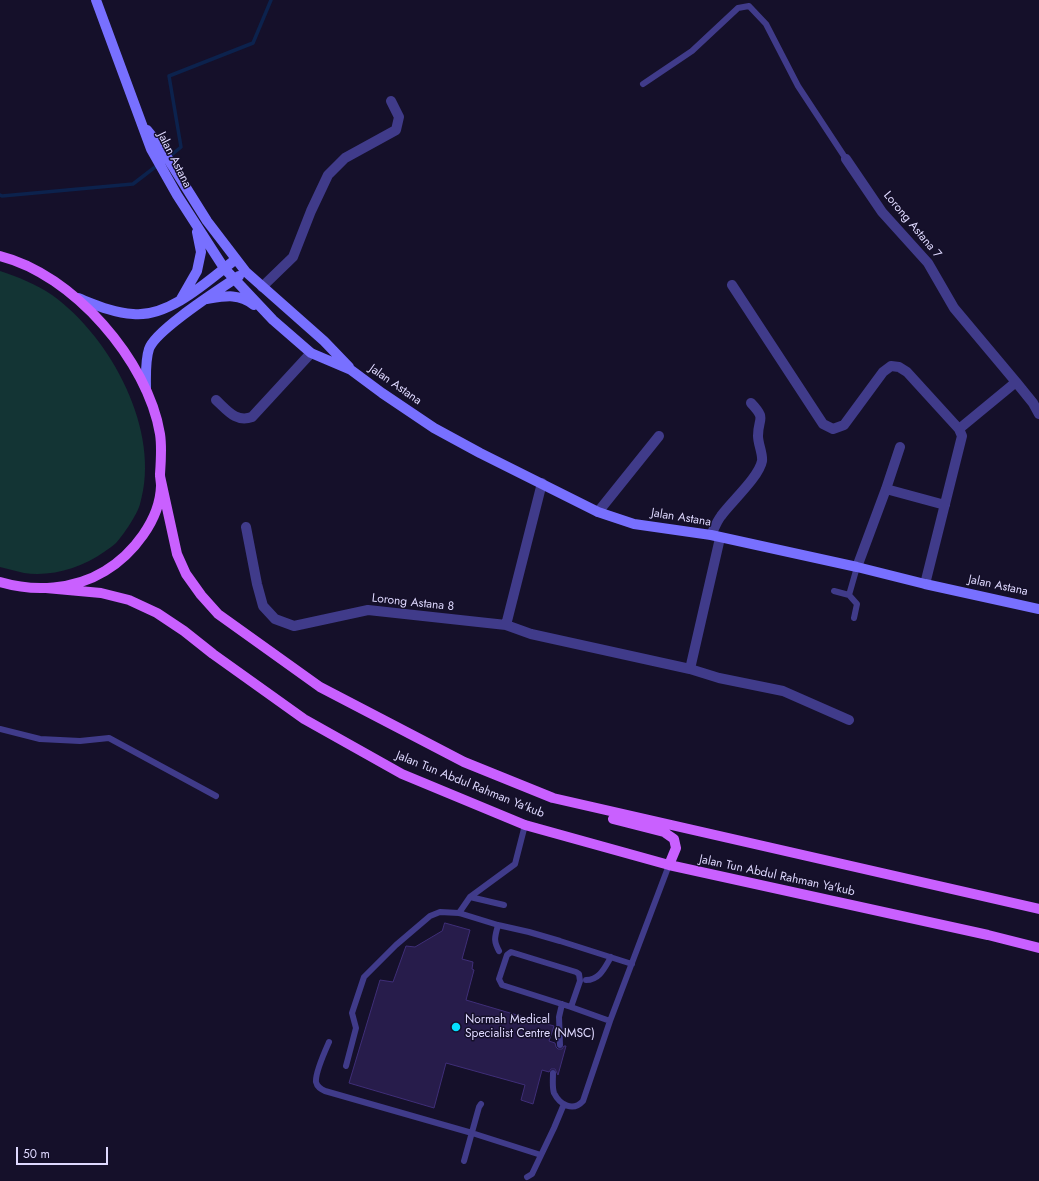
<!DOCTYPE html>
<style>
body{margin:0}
#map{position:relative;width:1039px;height:1181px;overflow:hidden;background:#15102a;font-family:Jost,sans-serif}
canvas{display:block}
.scale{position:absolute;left:16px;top:1147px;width:92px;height:18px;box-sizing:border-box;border:2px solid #dfd9ff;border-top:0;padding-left:5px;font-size:12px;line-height:14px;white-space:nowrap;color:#dfd9ff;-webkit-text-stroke:3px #15102a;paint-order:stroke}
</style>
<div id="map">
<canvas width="1039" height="1181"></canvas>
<div class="scale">50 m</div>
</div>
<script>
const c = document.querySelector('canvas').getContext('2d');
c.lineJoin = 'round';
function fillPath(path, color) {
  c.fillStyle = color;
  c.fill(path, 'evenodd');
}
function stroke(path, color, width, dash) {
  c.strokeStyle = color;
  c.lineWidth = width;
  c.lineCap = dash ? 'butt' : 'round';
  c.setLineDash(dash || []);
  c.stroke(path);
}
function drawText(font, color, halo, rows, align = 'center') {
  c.font = font + ' Jost,sans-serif';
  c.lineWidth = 3;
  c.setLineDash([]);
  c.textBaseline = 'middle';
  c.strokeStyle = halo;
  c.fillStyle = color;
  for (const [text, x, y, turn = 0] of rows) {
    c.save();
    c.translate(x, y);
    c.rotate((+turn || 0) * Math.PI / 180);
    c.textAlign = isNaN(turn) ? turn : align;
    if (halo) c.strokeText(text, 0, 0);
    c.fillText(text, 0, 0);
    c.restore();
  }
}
const green = new Path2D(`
 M0,271C18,277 36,284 52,295C111,337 162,432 140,504C137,515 124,534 116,543C113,546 108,549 104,552C82,568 51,577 24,573C16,571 8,569 0,567Z`);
const stream = new Path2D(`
 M169,157L181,147L169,76L253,43L271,0
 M0,195L2,196L133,184L159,164`);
const building = new Path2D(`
 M445,923L470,930L462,959L473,962L472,969L474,970L466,1000L554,1026L549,1041L555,1043L556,1047L558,1049H562L564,1046H566L558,1075L555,1069H551L549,1072L542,1070L533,1104L521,1100L525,1085L446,1063L434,1108L349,1083L380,980L393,982L406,946L415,947L442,931Z`);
const service = new Path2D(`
 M643,84L692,51L738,8L749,6L766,24L798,86L846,159
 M834,591L849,595
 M854,618L857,604L849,595L857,567
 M0,729L40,739L80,741L109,738L216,796
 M470,897L504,905
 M459,913L470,897L515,864L525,825
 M498,925C495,937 493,940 499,951
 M511,952L576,972L579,974L580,981L571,1007L502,985L499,979L507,955Z
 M586,980C600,980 605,967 611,957
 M571,1007L610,1021
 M329,1042C325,1051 315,1073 316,1082C317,1087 321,1089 325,1091L472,1133L541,1155
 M560,1045L559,1017L562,1004
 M346,1066L356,1028L352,1013L364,977L396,945L430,916L440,912L459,913L498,925L529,932L560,941L632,964
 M553,1073C553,1080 552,1087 554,1093C560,1105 573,1112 583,1101L610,1021L669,865
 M464,1161L479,1107L481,1104
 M527,1177L532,1174L554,1128L564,1104`);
const minor = new Path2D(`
 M846,159L882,212L928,263L954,308L1016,382
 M732,285L823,424L833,429L844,425L883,372L891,366L899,367L907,372L959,429
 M262,287L293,257L311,211L328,175L345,158L396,130L399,117L391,101
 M216,400C227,410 236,423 252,417L311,353
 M886,489L945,505
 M598,512L659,436
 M246,527L257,584L263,606L275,619L294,626L368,610L506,625L531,634L690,669L719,678L783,691L849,720
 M711,535C714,529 717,521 721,516C731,502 759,477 762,461C763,454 758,444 758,436C758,417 767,420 751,403
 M857,567L886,489L900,447
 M925,584L962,436L959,429L1016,382L1033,403L1039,414
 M506,625L542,483
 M690,669L720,538`);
const secondary = new Path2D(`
 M96,0L151,149L177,195L224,268L273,320L311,353L351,370L382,393L434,428L480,453L598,512L634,524L711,535L857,567L925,584L1039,609
 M147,130L160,146L207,221L246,272L324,341L349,367
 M78,298C96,305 114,313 133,314C169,318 209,280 236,259
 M181,299L197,271L201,252L197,232
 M207,299C225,296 239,293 254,305
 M146,389C146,377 145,361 149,349C155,330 220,289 239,276`);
const primary = new Path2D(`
 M0,256C73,274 148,361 160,434C162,447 161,460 160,474C160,478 161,482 161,486C160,520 133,554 105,571C74,590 34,592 0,582
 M160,476L177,554L186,574L201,595L218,614L320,687L464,762L553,798L1039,909
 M46,588L101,593L129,600L157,613L184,631L213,654L304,719L402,774L525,825L669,865L988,935L1039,948
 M613,819L664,832L674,839L676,848L669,865`);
const markers = [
 [456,1027,5,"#05deff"]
];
const streetNames = [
 ["Jalan Astana",174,160,63],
 ["Lorong Astana 7",912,225,50],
 ["Jalan Astana",395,385,35],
 ["Jalan Astana",681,518,9],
 ["Jalan Astana",998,586,12],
 ["Lorong Astana 8",413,603,6],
 ["Jalan Tun Abdul Rahman Ya'kub",470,785,22],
 ["Jalan Tun Abdul Rahman Ya'kub",777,876,12]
];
const poiNames = [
 ["Normah Medical",465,1020],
 ["Specialist Centre (NMSC)",465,1034]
];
fillPath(green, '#133434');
stroke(stream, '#0c224d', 3.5);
fillPath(building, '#271c4b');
stroke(building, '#3f2e78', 1);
stroke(service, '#403b8a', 6);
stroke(minor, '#403b8a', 10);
stroke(secondary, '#7870ff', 10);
stroke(primary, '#c960ff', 10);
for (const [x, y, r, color] of markers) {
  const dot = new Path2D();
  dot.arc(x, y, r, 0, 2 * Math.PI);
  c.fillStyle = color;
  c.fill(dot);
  stroke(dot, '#15102a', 1.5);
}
drawText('12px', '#dfd9ff', '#15102a', streetNames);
drawText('12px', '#dfd9ff', '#15102a', poiNames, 'left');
</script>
